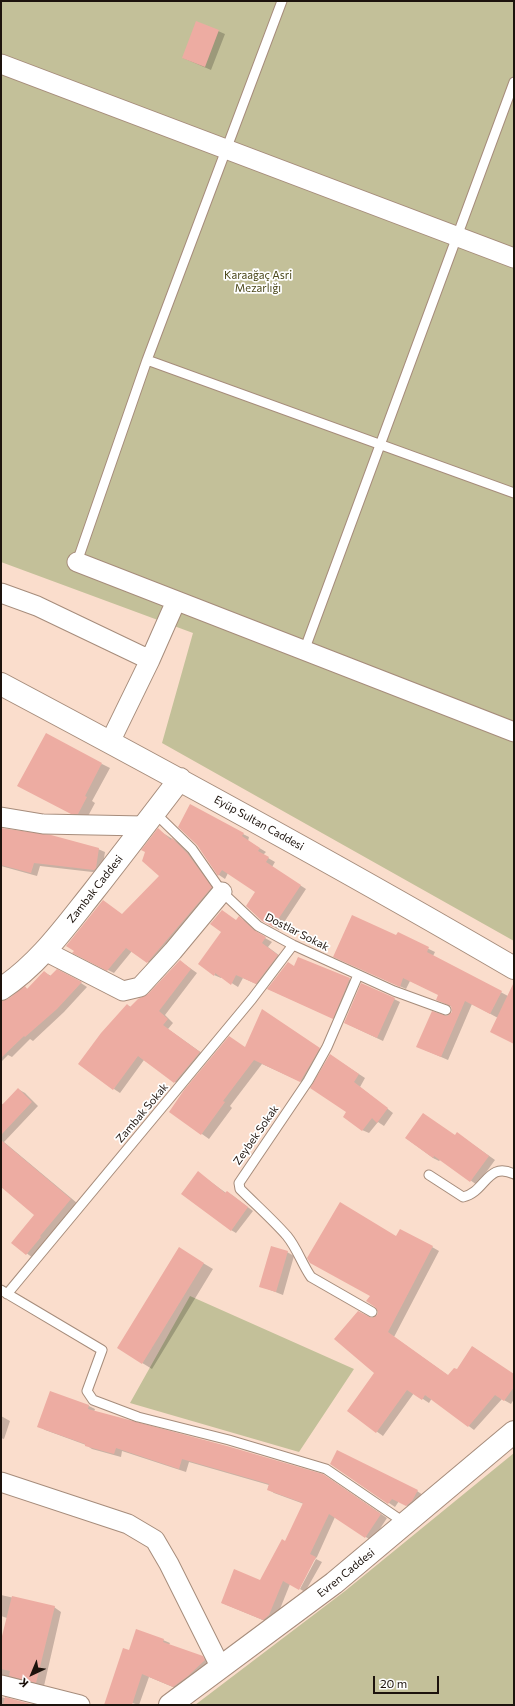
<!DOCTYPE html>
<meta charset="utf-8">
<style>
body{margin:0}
#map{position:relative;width:515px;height:1706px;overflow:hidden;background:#faddcc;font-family:Commissioner,sans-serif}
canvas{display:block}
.frame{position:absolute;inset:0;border:2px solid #1d130d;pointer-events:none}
.north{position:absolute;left:12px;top:1654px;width:40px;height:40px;-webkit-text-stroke:3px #fff;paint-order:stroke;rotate:224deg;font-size:11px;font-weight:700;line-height:16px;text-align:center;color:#1d130d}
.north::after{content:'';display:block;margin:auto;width:14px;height:18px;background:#1d130d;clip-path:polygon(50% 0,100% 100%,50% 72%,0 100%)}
.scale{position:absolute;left:373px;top:1676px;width:66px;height:18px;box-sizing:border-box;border:2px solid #1d130d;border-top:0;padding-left:5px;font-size:12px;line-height:14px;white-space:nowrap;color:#1d130d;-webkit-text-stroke:3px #fff;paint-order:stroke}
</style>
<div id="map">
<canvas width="515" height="1706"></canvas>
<div class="frame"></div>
<div class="north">K</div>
<div class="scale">20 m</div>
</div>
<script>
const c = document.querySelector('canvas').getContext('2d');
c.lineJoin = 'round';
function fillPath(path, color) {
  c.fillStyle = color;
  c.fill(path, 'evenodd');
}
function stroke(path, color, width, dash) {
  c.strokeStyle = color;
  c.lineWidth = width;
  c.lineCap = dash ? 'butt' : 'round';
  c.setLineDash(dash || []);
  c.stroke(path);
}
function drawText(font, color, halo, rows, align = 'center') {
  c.font = font + ' Commissioner,sans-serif';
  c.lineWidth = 3.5;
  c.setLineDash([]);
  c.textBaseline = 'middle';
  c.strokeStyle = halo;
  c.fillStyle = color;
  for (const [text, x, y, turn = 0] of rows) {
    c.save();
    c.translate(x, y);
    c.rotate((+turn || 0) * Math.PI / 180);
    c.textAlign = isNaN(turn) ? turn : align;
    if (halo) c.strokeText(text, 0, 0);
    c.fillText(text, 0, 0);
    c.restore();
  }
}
const green = new Path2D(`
 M1,1H514V941L162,743L193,633L1,562Z
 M190,1296L354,1369L299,1452L130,1403Z
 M514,1453V1705H195L345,1591Z`);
const shadow = new Path2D(`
 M218,31L225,34L211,70L183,58Z
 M102,764L110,768L92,801L95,803L87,818H80L27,790Z
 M1,829L98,849L105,852L102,871L101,873L40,866L37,876L1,866Z
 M158,830L179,843L194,858L217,892L154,966L132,951L114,973L80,956L123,915L160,876Z
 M243,834L249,837L248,841L266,852L263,855L275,862L272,867L306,889L279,930L262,920L256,892L228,873L225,879L219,875L198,845Z
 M239,918L245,921L260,935L272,942L268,947L284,959L263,987L243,978L238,987L222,977L221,978L214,975Z
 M398,934L435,952L433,956L508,996L514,1013V1044L498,1018L472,1004L448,1060L418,1047L453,1012L452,1007L438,1000L440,995L410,981L406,989L341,960L397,937Z
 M298,958L356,982L339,1021L268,989L295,966Z
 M180,961L197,973L165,1015L173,1023L168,1029L206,1056L181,1086L144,1060L120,1093L114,1089L127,1005L131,1007L149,995Z
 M44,972L51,976L81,983L87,987L64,1012L33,1041L30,1039L12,1057L8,1055L1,1062V1002L9,1000L25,988L28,989Z
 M394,999L400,1002L383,1041L345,1023Z
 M269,1015L323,1051L308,1085L262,1064L230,1106L232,1108L209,1139L171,1112L229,1037L245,1048Z
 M336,1059L365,1078L360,1087L393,1113L384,1126L378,1122L369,1133L362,1130L348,1112Z
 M18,1089L25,1093L38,1106L4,1142L77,1203L45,1240L47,1242L33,1258L13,1243L36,1215L1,1186V1102L3,1105Z
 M457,1133L495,1160L477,1185L441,1159L439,1161L433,1158L406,1138L455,1136Z
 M203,1176L226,1193L232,1195L253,1211L236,1233L231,1230Z
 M396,1237L432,1247L439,1251L394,1337L449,1376L457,1370L473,1347L514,1375V1399L511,1404L502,1399L474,1430L432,1398L429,1403L414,1393L383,1436L348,1411L376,1373L372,1319L378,1316V1309L371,1296Z
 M287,1252L294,1256L283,1295L260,1286Z
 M188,1254L213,1269L152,1369L118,1348Z
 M51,1392L89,1406L95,1409L94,1412L330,1479L387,1518L372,1541L335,1517L317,1557L290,1584L276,1619L270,1623L222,1603L260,1581L286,1542L304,1504L274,1493L268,1489L269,1485L189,1462L186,1472L122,1451L121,1457L92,1449L86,1445L45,1430L39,1426Z
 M1,1416L10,1421L4,1439L1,1438Z
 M331,1464L417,1491L423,1495L413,1509L399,1501L395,1507Z
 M316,1559L322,1562L305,1592L300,1589Z
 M1,1595L54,1607L61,1612L44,1686L1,1682V1644L7,1618L1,1616Z
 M163,1640L170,1643L169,1645L202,1657L209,1661L211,1664L180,1690L149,1677L139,1705L115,1698L130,1651Z
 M1,1697L31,1705H1Z`);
const building = new Path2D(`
 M196,21L219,30L205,67L182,58Z
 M46,733L102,763L85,796L87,797L78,814H71L17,786Z
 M190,804L244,833L242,836L260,848L258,851L269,857L266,862L301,885L273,927L262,921L246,906L255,892L222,870L218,876L197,845L178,827Z
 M1,828L51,835L99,848L96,868L94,870L34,863L31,873L1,865Z
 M158,828L171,840L172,838L187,853L212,887L147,963L126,948L107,971L72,953L74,951L66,946L103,900L122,914L159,876L142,861L145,852L141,850Z
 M222,910L236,920L239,916L254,930L266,937L262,943L278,955L256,984L236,975L231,985L215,973L214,976L198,964L221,932L210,924Z
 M352,915L396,935L398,932L429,947L427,952L502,991L490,1014L465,1001L441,1057L416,1047L432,1011L447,1016L452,1012L451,1006L436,1000L438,995L403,978L400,987L333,957Z
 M298,957L350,978L333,1019L267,989L288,962L294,966Z
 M180,960L191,969L159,1011L168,1019L163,1025L200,1052L174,1083L138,1056L113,1090L78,1064L101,1033L127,1004L130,1007L138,999L148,994Z
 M57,969L82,982L57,1009L25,1037L24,1036L1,1058V1001L8,999L25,986L27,989L44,971L50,976Z
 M514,982V1044L490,1032Z
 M361,983L395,998L377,1038L344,1023Z
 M262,1009L320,1048L300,1082L254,1060L223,1101L225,1102L201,1135L169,1112L184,1090L229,1036L245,1047Z
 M330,1054L359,1074L354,1082L388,1108L377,1123L372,1118L362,1131L343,1117L346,1112L310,1088Z
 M18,1088L32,1102L1,1135V1106Z
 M423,1113L455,1135L457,1132L489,1156L470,1182L434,1156L433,1158L405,1138Z
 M1,1140L71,1199L40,1236L41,1237L26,1255L11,1243L34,1215L1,1187Z
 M198,1171L225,1193L227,1191L248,1207L231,1231L181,1194Z
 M340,1202L396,1236L400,1229L433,1246L388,1332L448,1375L454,1368L457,1369L472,1346L514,1374V1387L504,1401L495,1395L468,1427L425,1395L422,1400L407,1390L376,1433L347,1411L374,1373L334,1339L358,1311L372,1318L377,1315L378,1312L375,1307L366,1301L370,1296L310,1263L307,1258Z
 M271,1246L288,1251L276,1292L259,1287Z
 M179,1247L204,1263L142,1364L117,1348Z
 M50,1391L89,1405L88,1409L227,1446L323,1474L381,1514L365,1538L329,1514L310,1554L316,1557L299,1590L283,1581L269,1615L263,1620L221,1603L234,1569L260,1580L282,1539L285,1541L303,1503L267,1490L269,1484L182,1459L179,1469L116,1448L114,1454L85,1446V1444L37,1427Z
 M337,1450L418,1490L412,1501L406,1506L392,1499L388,1504L330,1464Z
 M12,1596L55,1606L36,1683L9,1676L10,1671L1,1669V1640Z
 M136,1629L164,1639L163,1642L203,1656L205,1660L188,1676L173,1687L142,1674L132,1705H104L123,1648L129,1650Z
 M5,1697L31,1704V1705H3Z`);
const lane = new Path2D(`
 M147,360L514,493
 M77,562L147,360L282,1
 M304,651L514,82
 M155,813L192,849L222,892L258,926L293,945L394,991L446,1010
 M358,975L327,1047L308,1081L239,1183L240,1189C256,1205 273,1220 287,1236C297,1248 302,1264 311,1277L372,1312
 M429,1175L463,1197C486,1192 487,1161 514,1174
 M1,1290L102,1350L87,1391L93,1400L138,1417L229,1440L326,1469L405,1523
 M7,1294L252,999L293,945`);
const street = new Path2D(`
 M1,64L514,258
 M77,562L514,732
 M1,593L37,606L150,660
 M110,742L150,660L176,601
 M1,817L43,824L143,826
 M45,951L123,991L140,987L173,951L222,892
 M1,1482L128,1524L155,1540L169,1564L221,1668
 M1,1685L80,1705`);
const secondary = new Path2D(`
 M1,684C174,776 345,869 514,968
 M1,989C39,964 65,927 93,892C122,855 151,817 180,779
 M170,1705L334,1583L514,1432`);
const parkNames = [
 ["Karaağaç Asri",258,275],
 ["Mezarlığı",258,288]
];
const streetNames = [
 ["Eyüp Sultan Caddesi",259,823,29],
 ["Zambak Caddesi",95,889,-52],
 ["Dostlar Sokak",297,932,27],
 ["Zambak Sokak",142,1113,-50],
 ["Zeybek Sokak",256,1135,-55],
 ["Evren Caddesi",346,1573,-39]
];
fillPath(green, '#c3c099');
fillPath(shadow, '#0003');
fillPath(building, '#edaca2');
stroke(lane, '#a68c7b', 11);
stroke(street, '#a68c7b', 21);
stroke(secondary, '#a68c7b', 24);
stroke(lane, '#fff', 9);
stroke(street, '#fff', 19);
stroke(secondary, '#fff', 22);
drawText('11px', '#4b481a', '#fff', parkNames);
drawText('11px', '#1d130d', '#fff', streetNames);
</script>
